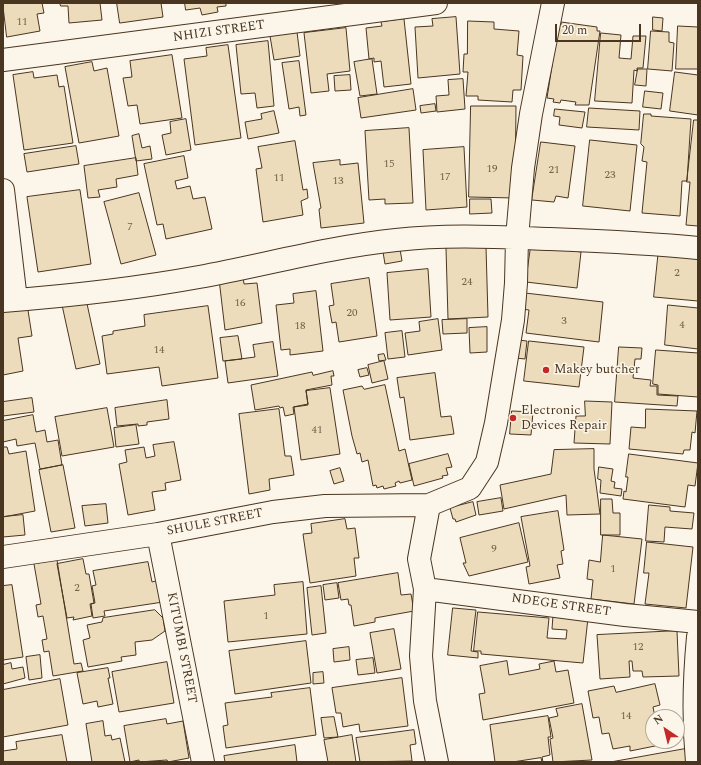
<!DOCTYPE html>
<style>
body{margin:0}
#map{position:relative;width:701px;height:765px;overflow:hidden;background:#fbf6e9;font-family:Spectral,serif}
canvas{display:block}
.frame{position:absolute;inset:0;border:4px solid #4a3520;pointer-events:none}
.north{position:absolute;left:645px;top:709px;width:40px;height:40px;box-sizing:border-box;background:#fbf6e9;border:1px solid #b4a999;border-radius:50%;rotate:325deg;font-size:11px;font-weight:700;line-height:16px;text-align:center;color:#4a3520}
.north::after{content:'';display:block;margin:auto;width:14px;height:18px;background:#c62828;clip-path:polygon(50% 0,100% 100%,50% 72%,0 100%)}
.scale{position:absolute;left:555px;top:24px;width:86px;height:18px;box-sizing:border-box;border:2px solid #4a3520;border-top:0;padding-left:5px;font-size:12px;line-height:14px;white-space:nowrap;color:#4a3520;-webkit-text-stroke:3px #fbf6e9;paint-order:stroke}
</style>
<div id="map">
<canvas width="701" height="765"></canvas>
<div class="frame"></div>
<div class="north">N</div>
<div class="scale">20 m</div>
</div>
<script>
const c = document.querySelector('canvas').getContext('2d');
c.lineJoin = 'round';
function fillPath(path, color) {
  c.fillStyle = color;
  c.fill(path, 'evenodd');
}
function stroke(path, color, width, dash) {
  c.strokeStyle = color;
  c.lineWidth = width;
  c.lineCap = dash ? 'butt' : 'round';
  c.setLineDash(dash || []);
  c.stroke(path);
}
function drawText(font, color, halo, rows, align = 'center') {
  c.font = font + ' Spectral,serif';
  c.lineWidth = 3;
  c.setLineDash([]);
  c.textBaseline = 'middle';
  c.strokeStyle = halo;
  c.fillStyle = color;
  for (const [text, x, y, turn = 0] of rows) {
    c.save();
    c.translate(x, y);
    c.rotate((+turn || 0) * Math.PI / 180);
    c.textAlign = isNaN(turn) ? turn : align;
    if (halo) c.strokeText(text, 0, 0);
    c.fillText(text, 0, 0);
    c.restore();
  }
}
const building = new Path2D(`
 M3,3H42L44,13L37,14L40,31L7,37Z
 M60,3H100L102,20L69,23L68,6H61Z
 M117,3H161L163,17L120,23Z
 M185,3H226V6L217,7L218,12L202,15L200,8L186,10Z
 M456,17L460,74L418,78L415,27L433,26L432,19Z
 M653,17L663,18L662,31L653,30Z
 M404,19L411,84L384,87L381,61L374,62V58L369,59L366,28L382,26L381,22Z
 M468,21L494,22V29L519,31L517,55L523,56L521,90H513L512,102L478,100V96H466L468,72H463L464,54H467Z
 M561,22L597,27V31H600L589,105H575L576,102L561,100L560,103L553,102L554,99L547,98L558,27L557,23L561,24Z
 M678,26L698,27V69H676Z
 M346,28L350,71L327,74L329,91L311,93L304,33Z
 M651,31L669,32V42L674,43L672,71L648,69Z
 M297,32L300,56L274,60L270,36Z
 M601,33L621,35L619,58L631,59L633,36H646L643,68H637V71L634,70L632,103L595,101Z
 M268,41L274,106L257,108L255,93L241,94L236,45Z
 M228,45L241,138L195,145L184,59L207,56L206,48Z
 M172,55L182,118L140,124L137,105L128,106L123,78L132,77L130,61Z
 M372,59L377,94L360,96L354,62Z
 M299,61L306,115L300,116L299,107L289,109L282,63Z
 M92,62L94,71L107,68L119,136L79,143L65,67Z
 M638,69H647L646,86L635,85Z
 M33,72L34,78L57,75L59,87L64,86L73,143L24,150L13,75Z
 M675,72L698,75V115L670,111Z
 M350,75L351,90L335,91L334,76Z
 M463,79L465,109L437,112L436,96L449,95L448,80Z
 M413,89L416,110L361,118L358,98Z
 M645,91L663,93L661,109L643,107Z
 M435,104L436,111L421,113L420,106Z
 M471,106H516L515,198L469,197Z
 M589,108L640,111L639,130L587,127Z
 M555,109L585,112L582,128L559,125L560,117L554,116Z
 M274,111L279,133L248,139L245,122L262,119L261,114Z
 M644,114H651V116L691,119L687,181H682L680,216L642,213L647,162L642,161L644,147L641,144Z
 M186,119L191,150L166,155L162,135L171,133L170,122Z
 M694,120H698V226L686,225L690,182H687Z
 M409,128L413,203L385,204V199L369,200L365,131Z
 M139,134L142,148L150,146L152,159L136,161L132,136Z
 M590,140L637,145L630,211L583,206Z
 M295,141L303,190L307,189L308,198L301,201L303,215L263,222L256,169L262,168L258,147Z
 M541,142L575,146L568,198L556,196L554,202L532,200Z
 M76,146L79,164L27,172L24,154Z
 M464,147L467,207L426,210L423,150Z
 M184,156L188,178L175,181L177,189L190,186L193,199L205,197L212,229L166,239L163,224L157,225L144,164Z
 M136,158L138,175L116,179L117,187L98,190L100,197L88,198L84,166Z
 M340,160V165L358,163L364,223L321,228L319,209L321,208L313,163Z
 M80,190L91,264L38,272L27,197Z
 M139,193L156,255L121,264L104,202Z
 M470,199H491L492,213L470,214Z
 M532,239L551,248L581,252L577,288L526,282Z
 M486,247L488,317L448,319L446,248Z
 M659,248L698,252V301L654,297Z
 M400,249L402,261L385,264L383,252Z
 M428,269L431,317L390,320L387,273Z
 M243,276L244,284L257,283L262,323L225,330L219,279Z
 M369,278L377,336L339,342L336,322L332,323L329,306L334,305L331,284Z
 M316,291L323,351L290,355V349L281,350L276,305L294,303L293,294Z
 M525,293L603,302L599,342L526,333L529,310L522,309Z
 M86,299L100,364L76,369L62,305Z
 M27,304L32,336L18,338L23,371L3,375V311Z
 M668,305L698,308V349L665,345Z
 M208,306L218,378L162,386L159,367L107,374L102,336L113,334V331L145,326L144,315Z
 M438,319L442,350L408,355L405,333L420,331L419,322Z
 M467,319V333L443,334L442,320Z
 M487,327V352L470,353L469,328Z
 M402,331L405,357L388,359L385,333Z
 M238,336L242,359L223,361L220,338Z
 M518,340L527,341L525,359L516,358Z
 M529,341L584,347L579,387L524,381Z
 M273,342L278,376L228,383L225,361L255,357L253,345Z
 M619,347L642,348L641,359H635L633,378L651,380L650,386H657V395L678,396L677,406L615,402Z
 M656,350L698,353V397L658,394V385L653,384Z
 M384,354L386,360L379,361L378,355Z
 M384,361L388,379L372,383L368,365Z
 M367,368L369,375L360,377L358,370Z
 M333,371L334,376H331L332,385L306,390L308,404L293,407L294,414L285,416L283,407L280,408L279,406L255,410L251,385L312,372L313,375Z
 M435,373L441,417L451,416L454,434L410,440L404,397L400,398L397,378Z
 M385,385L399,451L405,449L412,480L400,483L399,481L395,483L396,486L384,489L383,486L377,488L376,485L373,486L368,460L362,462L360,453L357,454L352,436L343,390L362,386L364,389Z
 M330,388L340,454L301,460L294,407L308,405L306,391Z
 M32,398L34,412L3,416V402Z
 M167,400L169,419L147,422V425L138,426V424L117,426L115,408Z
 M585,401L612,402L610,444L574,443L576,416H585Z
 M107,408L114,447L62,456L55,417Z
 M279,409L285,456H291L294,475L269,479L270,490L249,494L239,414Z
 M646,409L697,411L695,433L692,432L690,450H684L683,454L629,449L631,427L645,428Z
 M512,411L533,412L531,435L510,434Z
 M33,415L36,432L45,430L47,442L58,440L62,465L40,469L35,443L17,446L16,439L3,442V421Z
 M136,425L139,444L116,447L114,428Z
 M174,442L181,480L165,483L166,490L152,492L155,510L128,515L119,464L127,462L125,450L144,447L146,458L155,456L153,445Z
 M3,447H7L9,454L26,451L35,511L3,517Z
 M594,449V469L600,514L567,515L566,495L504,509L500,485L551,474L554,450Z
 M448,454L452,467L446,468L448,475L442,476L443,478L414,486L409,464Z
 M629,454L698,463L695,486L688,485L685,507L623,499L624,491L626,492L628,477H626Z
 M63,465L75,528L51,532L39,470Z
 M599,467L613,469L611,481L615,482L614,488L622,489L621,496L600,493L601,480L598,479Z
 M340,468L344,481L334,484L330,471Z
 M501,498L503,511L479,515L477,502Z
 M601,499H612L613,513H620V535H601Z
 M473,502L476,515L456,522L455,519H453L450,508Z
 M106,504L108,523L85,526L82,506Z
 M649,505L670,507V511L694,513L692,529L665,527L664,542L646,541Z
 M558,511L564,550L561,551L563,564L557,565L560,578L529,584L526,567L530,566L521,517Z
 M23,515L25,535L3,537V517Z
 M345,519L347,529L355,528L359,558H354L356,576L310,583L303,534L312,533L311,524Z
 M519,523L528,562L469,576L463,563H466L460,538Z
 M603,535L642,539L634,604L591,599L593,580L587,579L589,560L600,562Z
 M647,542L693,547L686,608L645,604L649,573H644Z
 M83,559L86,574H89L94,603L90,604L92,616L73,620L74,617L67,618L57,564Z
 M57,560L74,664L81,663L83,671L53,676L49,651L44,652L42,640L47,639L43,616L38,617L36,605L41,604L34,564Z
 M148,562L152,582L159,580L163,602L104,611L105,616L93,618L91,604L95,603L92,586L96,585L93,571Z
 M398,573L401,595L411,594L414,611L375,618V622L354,626L351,605H349L348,599L341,600L338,583Z
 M303,582L307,634L228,642L224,601L275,595L274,585Z
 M337,583L339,598L325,600L323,585Z
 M12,585L23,657L3,660V586Z
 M321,586L326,633L312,635L307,588Z
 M453,608L476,610L471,651L478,652V658L448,655Z
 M155,610L163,618L165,631L152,640L135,642L136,655L121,657L122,661L88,667L83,640L90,638L87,625L102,622L103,618Z
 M478,612L549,618L547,638L566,639L567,630L552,629L553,615L588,618L583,663L481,654V651H474Z
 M394,629L401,669L377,673L370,633Z
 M677,631L679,676L643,677L642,671H633L632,661H629L630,677L600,679L597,635Z
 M306,641L311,683L235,694L229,651Z
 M349,647L350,660L334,662L333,649Z
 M40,655L42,678L29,680L26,657Z
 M373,658L375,673L358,675L356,660Z
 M507,661L509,675L540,669L539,664L554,661L556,672L568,670L574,703L483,720L479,694L485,693L480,666Z
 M167,662L174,703L119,712L112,672Z
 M11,663L12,669L23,667L25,678L3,684V665Z
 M108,668L110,678H108L113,704L98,707L97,701L83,704L77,673Z
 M323,672L324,683L313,684V673Z
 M402,678L408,726L360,732L359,724L343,727L341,713H336L332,688Z
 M60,679L68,725L3,737V690Z
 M655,684L660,705L653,707L655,717H653V741H659L660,745L630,751V746L613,749L609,733L602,734L599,717L593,718L588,691L614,686L616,692Z
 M310,688L316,735L226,748L223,726L228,725L225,703L272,697L271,693Z
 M582,704L592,760L553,762L550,739L553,738L549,718L558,716L556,709Z
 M548,716L551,737H548L550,755L542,757L543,762H495L490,725Z
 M334,717L338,737L324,738L321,718Z
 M166,719L167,724L183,721L189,758L168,762L167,760L139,762V760L130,762L124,726Z
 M103,721L105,736L111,735L112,740L120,738L125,762H92L86,724Z
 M414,730L416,744L410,745L412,761L360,762L356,738Z
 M62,735L67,762H3V751L17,749L16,742Z
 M352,735L356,762H328L324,740Z
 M295,745L297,762H225L224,756Z
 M685,749L687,762H611Z
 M541,758L542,762H513Z`);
const minor = new Path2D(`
 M3,60L436,3
 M3,190L16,300
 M3,301C68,296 134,289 199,277C264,265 329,247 396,240C447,234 499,237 550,239C600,241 649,243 698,248
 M429,505L419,559L425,589L421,656L425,701L437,762
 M158,534L203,762
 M3,557L158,534L273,512L325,506L429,505L470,488L487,462L496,423L513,320L516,283L517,238L523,168L531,114L553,3
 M425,589L625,615L698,622
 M697,762C693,720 694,679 698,637`);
const markers = [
 [546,370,4,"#c62828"],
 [513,418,4,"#c62828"]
];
const numberNames = [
 ["11",22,23],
 ["15",389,165],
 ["19",492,170],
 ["21",554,171],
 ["23",610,176],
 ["17",445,178],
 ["11",279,179],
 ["13",338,182],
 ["7",130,228],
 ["2",677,274],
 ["24",467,283],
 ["16",240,304],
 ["20",352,314],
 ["3",564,322],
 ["4",682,326],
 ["18",300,327],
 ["14",159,351],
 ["41",317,431],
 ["9",494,550],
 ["1",613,570],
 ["2",77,589],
 ["1",266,617],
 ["12",638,648],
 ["14",626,717]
];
const streetNames = [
 ["NHIZI STREET",219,32,-8],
 ["SHULE STREET",215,523,-11],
 ["NDEGE STREET",561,606,8],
 ["KITUMBI STREET",181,648,79]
];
const poiNames = [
 ["Makey butcher",554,370],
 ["Electronic",521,411],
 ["Devices Repair",521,426]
];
fillPath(building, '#ecdcbc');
stroke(building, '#4a3520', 1);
stroke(minor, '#4a3520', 24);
stroke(minor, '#fbf6e9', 22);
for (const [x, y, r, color] of markers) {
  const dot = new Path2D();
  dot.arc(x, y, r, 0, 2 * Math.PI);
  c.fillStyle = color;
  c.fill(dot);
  stroke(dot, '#fbf6e9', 1.5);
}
drawText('11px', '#725f47', null, numberNames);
drawText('13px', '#4a3520', '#fbf6e9', streetNames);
drawText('13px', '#4a3520', '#fbf6e9', poiNames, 'left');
</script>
